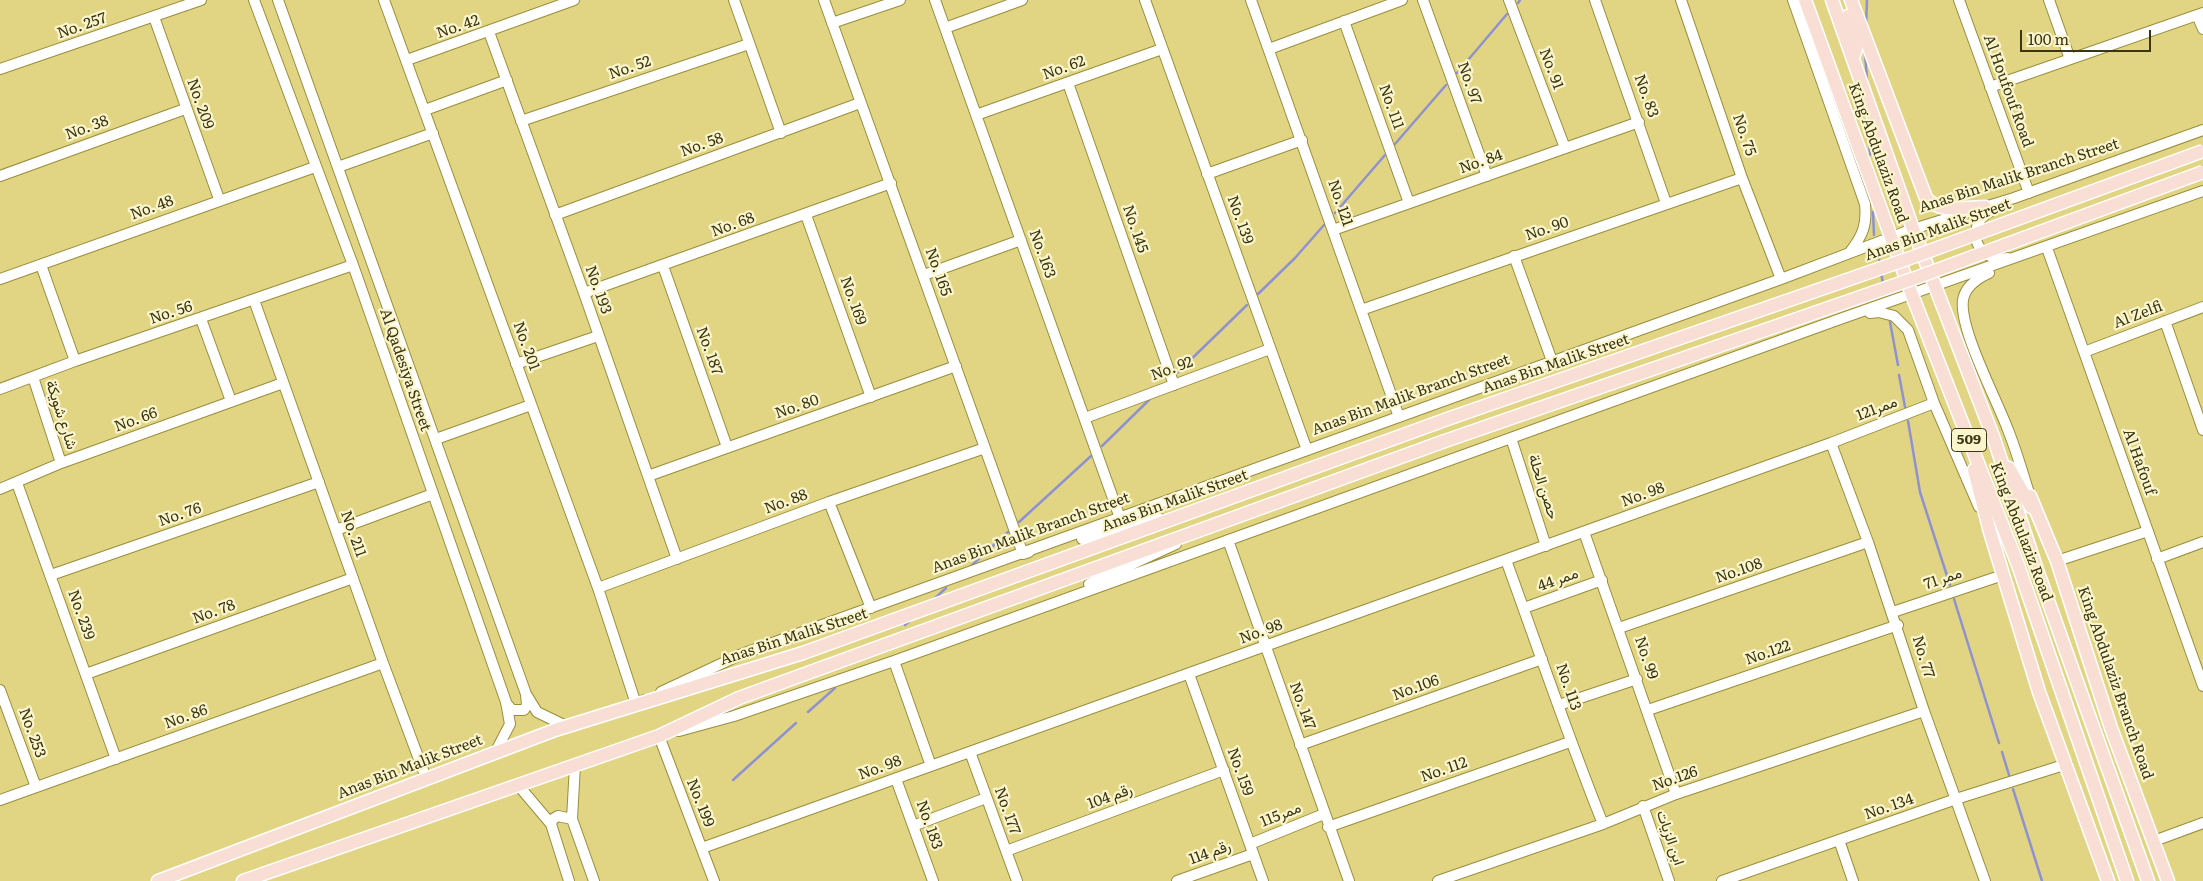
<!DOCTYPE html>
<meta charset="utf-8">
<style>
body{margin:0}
#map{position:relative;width:2203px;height:881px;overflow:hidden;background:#e1d583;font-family:Literata,serif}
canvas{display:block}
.scale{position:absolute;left:2020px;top:30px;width:131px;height:22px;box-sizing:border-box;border:2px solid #3a3512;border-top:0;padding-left:6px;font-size:15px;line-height:18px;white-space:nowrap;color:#3a3512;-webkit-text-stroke:4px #faf5cd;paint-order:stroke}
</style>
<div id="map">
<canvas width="2203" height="881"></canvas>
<div class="scale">100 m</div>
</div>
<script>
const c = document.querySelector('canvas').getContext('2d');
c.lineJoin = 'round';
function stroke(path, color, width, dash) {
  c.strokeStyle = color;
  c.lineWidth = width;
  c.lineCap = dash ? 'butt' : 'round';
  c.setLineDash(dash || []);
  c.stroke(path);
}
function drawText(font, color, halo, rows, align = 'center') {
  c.font = font + ' Literata,Vazirmatn,serif';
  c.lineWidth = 4.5;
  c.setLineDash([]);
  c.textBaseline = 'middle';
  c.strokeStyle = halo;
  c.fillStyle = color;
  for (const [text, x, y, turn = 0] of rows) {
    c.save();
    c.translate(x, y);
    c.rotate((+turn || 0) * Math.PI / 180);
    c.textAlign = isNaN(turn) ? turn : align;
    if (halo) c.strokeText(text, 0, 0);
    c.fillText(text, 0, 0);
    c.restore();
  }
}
const stream = new Path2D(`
 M1518,3L1520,0
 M1866,26L1867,0
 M1865,52L1867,81
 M1457,73L1507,14
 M1868,119L1870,155
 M1395,144L1446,85
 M1873,212L1874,235
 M1335,213L1385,155
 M1877,250L1880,264
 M1881,272L1883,284
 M1258,294L1295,258L1324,225
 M1890,322L1898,365
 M1177,373L1247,305
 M1899,375L1905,407
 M1908,421L1920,492L1950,585
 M1102,446L1149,400
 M1019,522L1091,456
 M971,566L1008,532
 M1954,599L1999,743
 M933,600L946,588
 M905,625L911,620
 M808,712L835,688
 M2002,752L2009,775
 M733,780L796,723
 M2013,789L2042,881`);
const minor = new Path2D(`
 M254,0L353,265L506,702L510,724L496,751
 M278,0L526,694L537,712L566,726
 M384,0L598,588L636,704L644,700
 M734,0L781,133
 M824,0L1023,554L1029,552
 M935,0L1120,518
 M1145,0L1307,450
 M1251,0L1399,417
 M1423,0L1487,176
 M1509,0L1565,148
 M1595,0L1666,203
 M1681,0L1742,178L1781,279
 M1793,0L1865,204C1867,225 1863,235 1850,252
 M1959,0L2029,193
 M2049,0L2070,59
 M2197,15L2203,29
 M154,17L219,199
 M1344,21L1409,203
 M832,23L900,0
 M945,28L1022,0
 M489,32L584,293L677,559
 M1269,49L1402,0
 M407,60L574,0
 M0,69L201,0
 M1068,83L1174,385
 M1990,87L2203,13
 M425,110L507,80
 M976,115L1162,49
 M521,121L749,44
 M338,167L433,133
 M1207,174L1302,140
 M0,176L185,109
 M2000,206C1994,210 1984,214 1980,220C1968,242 1984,262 2008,258
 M555,215L860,103
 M806,215L871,397
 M1333,230L1639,122
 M2047,248L2203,686
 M1514,256L1552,361
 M41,265L75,361
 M663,266L727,447
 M1989,273C1978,278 1965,287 1963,300C1959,329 1997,400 2008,430C2017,452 2023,475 2030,496
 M924,275L1021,240
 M0,279L315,167
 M584,293L891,183
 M254,300L383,663L426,778
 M1361,310L1742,178
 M1870,313L1879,312L1894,316L1908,330L1934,403L1979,507
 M201,319L231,401
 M2165,321L2203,430
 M2084,352L2203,307
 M516,364L598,336
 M33,377L61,463
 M0,389L75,361L353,265
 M1085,418L1270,349
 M1511,438L1546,546
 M436,439L531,405
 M1831,443L1868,542L1924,711L1985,881
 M648,476L956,366
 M17,483L116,759
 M0,489L61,463L283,383
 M829,502L871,608
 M336,530L433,494
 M1584,532L1676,794
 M1082,539L1159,518
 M1228,540L1349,881
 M2157,559L2203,542
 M1506,560C1538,648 1568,737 1603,824
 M2057,561L2148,531
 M51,575L319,482
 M1089,584L1176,544
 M598,588L829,502L985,448
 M1524,608L1602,580
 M1893,612L2003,575
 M1619,628L1868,542
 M894,661L931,766
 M86,674L353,578
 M1189,674L1263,881
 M0,690L36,787
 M661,692L742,654L1781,279L1913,229L2014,198L2203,130
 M506,703L512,710H524L527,705L526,695
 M1559,705L1637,679
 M1648,710L1898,625
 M679,731L734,716L894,661L1840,319L2203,191
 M665,734L659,736L714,881
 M1300,745L1542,659
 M970,752L1017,881
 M575,765L572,819L594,881
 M896,779L933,881
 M518,785L551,824L569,881
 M0,800L383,663
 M1643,806L1669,881
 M551,824L553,819L558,816L572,819
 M913,826L986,798
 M1328,827L1570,742
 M1839,840L1853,881
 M2154,841L2203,823
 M1250,844L1324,814
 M702,848L1831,443L1934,403
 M1006,851L1224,770
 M1177,881L1253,854
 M1438,881L1603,824L1676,794L1924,711
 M1722,881L1956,799L2067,764`);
const major = new Path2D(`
 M1805,0L1912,295L2018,565L2127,881
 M1832,0L1913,229L1994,439L2036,567L2148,881
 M1851,0L1926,198C1939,214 1967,207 1985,207
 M1848,16L1857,44L1853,59
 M2009,468L2031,507
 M1974,470L1990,532L2039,692L2108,881
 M2030,496L2057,561L2111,728L2168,881
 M158,881L555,730L803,653L1453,417
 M243,881L636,744L659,736L739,698L1442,442`);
const majorBridge = new Path2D(`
 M1453,417L1913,257L2203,151
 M1442,442L1918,277L2203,172`);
const shields = [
 [1969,440,35]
];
const shieldNames = [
 ["509",1969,440]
];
const streetNames = [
 ["No. 257",82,26,-19],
 ["No. 42",458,27,-19],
 ["No. 52",630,68,-19],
 ["No. 62",1064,68,-20],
 ["No. 91",1551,69,69],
 ["No. 97",1469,83,70],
 ["Al Houfouf Road",2008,91,70],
 ["No. 83",1646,96,70],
 ["No. 209",200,104,70],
 ["No. 111",1391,107,70],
 ["No. 38",87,128,-20],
 ["No. 75",1744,135,71],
 ["No. 58",702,145,-20],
 ["King Abdulaziz Road",1878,153,70],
 ["No. 84",1481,162,-19],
 ["Anas Bin Malik Branch Street",2019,176,-18],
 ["No. 121",1340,203,71],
 ["No. 48",152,208,-20],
 ["No. 139",1240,220,70],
 ["No. 68",733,225,-20],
 ["No. 145",1135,229,71],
 ["No. 90",1547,229,-19],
 ["Anas Bin Malik Street",1938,230,-20],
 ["No. 163",1042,254,70],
 ["No. 165",938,272,70],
 ["No. 193",598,290,70],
 ["No. 169",853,301,70],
 ["No. 56",171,313,-18],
 ["Al Zelfi",2138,315,-21],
 ["No. 201",526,346,70],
 ["No. 187",709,351,70],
 ["Anas Bin Malik Street",1556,364,-19],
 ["No. 92",1172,369,-20],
 ["Al Qadesiya Street",405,370,71],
 ["Anas Bin Malik Branch Street",1411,395,-20],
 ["No. 80",797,407,-19],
 ["ممر121",1877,409,-21],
 ["شارع شويكة",61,415,72],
 ["No. 66",136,420,-20],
 ["Al Hafouf",2139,462,70],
 ["حصن الحلة",1543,487,72],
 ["No. 98",1643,495,-20],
 ["Anas Bin Malik Street",1175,501,-20],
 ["No. 88",786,502,-20],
 ["No. 76",180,515,-19],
 ["King Abdulaziz Road",2021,532,69],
 ["Anas Bin Malik Branch Street",1031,533,-20],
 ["No. 211",353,534,70],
 ["No.108",1739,571,-19],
 ["ممر 71",1943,579,-19],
 ["ممر 44",1558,580,-20],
 ["No. 78",214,612,-20],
 ["No. 239",81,615,70],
 ["No. 98",1261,632,-20],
 ["Anas Bin Malik Street",794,637,-18],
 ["No.122",1768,653,-19],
 ["No. 77",1923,657,73],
 ["No. 99",1646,658,71],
 ["King Abdulaziz Branch Road",2115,683,71],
 ["No. 113",1568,687,71],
 ["No.106",1416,688,-20],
 ["No. 147",1302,706,70],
 ["No. 86",186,717,-20],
 ["No. 253",32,733,70],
 ["Anas Bin Malik Street",410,767,-21],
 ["No. 98",880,768,-20],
 ["No. 112",1444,770,-19],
 ["No. 159",1240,772,70],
 ["No.126",1675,779,-19],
 ["رقم 104",1110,797,-20],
 ["No. 199",700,803,68],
 ["No. 134",1889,807,-19],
 ["No. 177",1007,811,70],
 ["ممر115",1281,815,-22],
 ["No. 183",929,825,70],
 ["ابن الزيات",1670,838,71],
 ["رقم 114",1210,853,-20]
];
stroke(stream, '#8f92d1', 2.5);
stroke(minor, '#998e3b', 12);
stroke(major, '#fff', 15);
stroke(minor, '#fff', 10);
stroke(major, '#f8ded4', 12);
stroke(majorBridge, '#fff', 15, []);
stroke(majorBridge, '#f8ded4', 12);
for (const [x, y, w] of shields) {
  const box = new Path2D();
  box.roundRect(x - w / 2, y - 11.5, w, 23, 4);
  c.fillStyle = '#faf5cd';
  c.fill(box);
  stroke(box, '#3a3512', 1);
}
drawText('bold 14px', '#3a3512', null, shieldNames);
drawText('15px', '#3a3512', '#faf5cd', streetNames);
</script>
